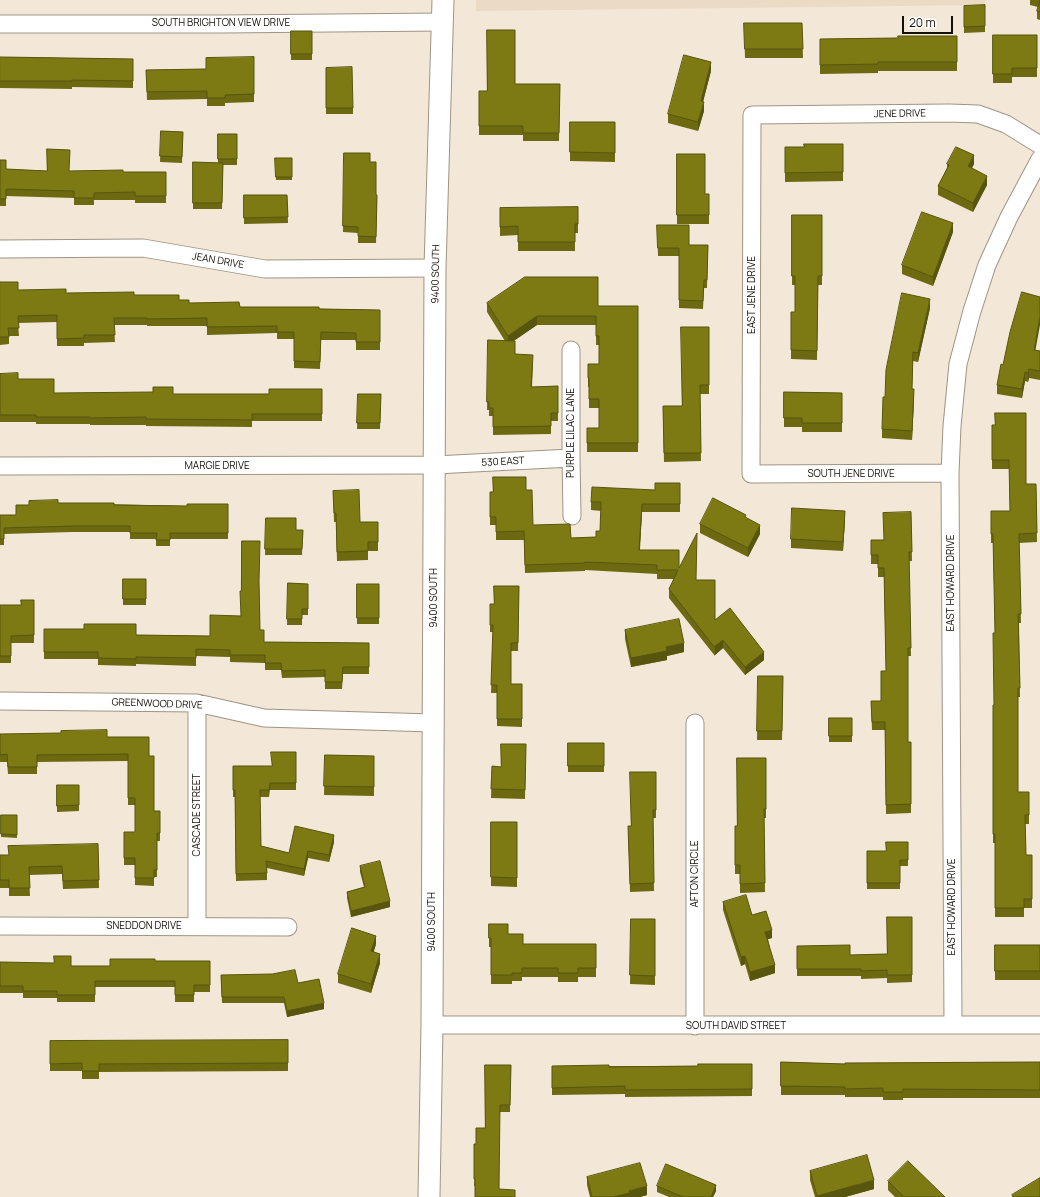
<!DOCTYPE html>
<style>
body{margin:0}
#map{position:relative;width:1040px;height:1197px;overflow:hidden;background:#f3e7d7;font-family:Manrope,sans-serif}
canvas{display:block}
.scale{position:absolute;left:902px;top:16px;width:51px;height:18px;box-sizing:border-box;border:2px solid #130f0a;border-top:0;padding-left:5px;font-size:12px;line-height:14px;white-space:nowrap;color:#130f0a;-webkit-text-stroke:3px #fff;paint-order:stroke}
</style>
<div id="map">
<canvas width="1040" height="1197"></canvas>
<div class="scale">20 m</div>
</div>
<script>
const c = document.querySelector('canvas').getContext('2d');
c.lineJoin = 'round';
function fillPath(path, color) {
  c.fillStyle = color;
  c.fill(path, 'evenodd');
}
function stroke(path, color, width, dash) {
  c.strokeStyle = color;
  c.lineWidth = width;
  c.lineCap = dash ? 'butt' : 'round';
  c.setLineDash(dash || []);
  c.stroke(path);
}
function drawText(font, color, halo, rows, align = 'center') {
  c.font = font + ' Manrope,sans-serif';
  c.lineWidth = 3.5;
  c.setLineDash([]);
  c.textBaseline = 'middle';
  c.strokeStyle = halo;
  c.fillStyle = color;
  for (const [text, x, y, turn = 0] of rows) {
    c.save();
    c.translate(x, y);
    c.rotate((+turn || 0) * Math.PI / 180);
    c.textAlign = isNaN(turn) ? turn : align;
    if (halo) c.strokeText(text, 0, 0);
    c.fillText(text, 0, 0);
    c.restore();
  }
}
const built = new Path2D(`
 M476,0H986L983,5L476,11Z`);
const minor = new Path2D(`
 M0,24H221L442,22
 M0,249L143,248L265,269L435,268
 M571,350V458L572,516
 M0,466L435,465L571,458
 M950,473L751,474L752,115L949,113L978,114L1006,124L1040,145
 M0,701L197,703L264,718L433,723
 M0,926L288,927
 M197,926V703
 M432,1025H1040
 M953,1025L950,473L952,426L958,364L972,311L987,265L1009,217L1040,159
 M695,1026V723`);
const tertiary = new Path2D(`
 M429,1197L432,1025L435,268L443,0`);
const wall = new Path2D(`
 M1030,0H1040V20L1037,19V11L1038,7L1030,5Z
 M985,5V32L964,33V6Z
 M744,23H802L803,58H745Z
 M291,31H312V60H291Z
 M993,35H1037V77H1012V83H993Z
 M957,36V71H878V73L820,74V39L898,38Z
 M0,57L133,59V88L72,87V89L0,88Z
 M254,57V102L225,103V106H207V99L147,100L146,70L206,69Z
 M326,68L353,108V114H326Z
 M711,71L703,101L704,111L698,131L668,123V114Z
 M515,84H560L559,141H523V135H479V91H487Z
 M570,122H615V162L570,161Z
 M161,131L183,132L182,163L160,162Z
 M218,134H237V165H223L222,209H193V162L218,163Z
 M843,144V181L785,182V147H804Z
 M344,153L370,162L377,201L376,243H358V233L343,232Z
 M677,154L705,194H709V224H677Z
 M275,158H292V180H276Z
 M0,160L6,169L47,171H70L123,172H166V203H135V200H94V205H74V198L6,196V206H0Z
 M947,164H974L972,168L987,185L973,212L938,195V186L947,168Z
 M244,195H287L288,223L244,224Z
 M578,207V233H575V251H518V235L500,236V208Z
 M792,215H822V285H818L817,360L791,359V312H795V285H792Z
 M657,225L689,245H708L707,288H704L703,309L679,308V256H658Z
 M953,232L933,286L902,274V265Z
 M0,282L18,290L66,293L134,295L179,300L189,303L240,307L380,310V350H356V340H321L320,369L294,368V339H277V333L207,335V326H147V325H114L115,342L84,343V346H57V322L18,323L19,336H9V344L0,345Z
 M487,303L598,306H638V452H587V428H599V408H589V387H588V364H599V345H596V325H537L513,341L515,354L533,363L532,387L558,386V421H551V434L493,435V416H489V410H487L488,340L505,341L487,312Z
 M930,308L918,362L913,361L912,389L914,398L912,440L882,438V429L885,397Z
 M709,327V394H700L701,461L664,462L663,406H682Z
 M1035,350L1040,351V380L1029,378L1028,382L1025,381L1022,398L997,394V385L1003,365Z
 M0,374L54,393L173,394H269L322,389V421H252V427L146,426V425H90V424H36V422H0Z
 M784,392L842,393V432H802V427H784Z
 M358,394H381L380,429H357Z
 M992,425L1026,484H1036L1037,542L1019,543L1021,623H1019L1020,697H1018V792H1029V824H1025L1026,855H1032V908H1024V917H995V843H993V714L994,705L995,633L993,543H991V511H1010L1009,469H992Z
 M680,483V512H642L640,550L679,568L696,580L715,620L764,660L745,675L723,648L715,655V656L669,598V589L674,579H657V574L585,570V571L525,573L524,540H496V525H490V492L526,490L533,525L571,538L596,537L600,531L601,511L591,510V502L655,490Z
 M333,491L360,522H378V551H368V560L337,561L336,522H334Z
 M58,503L187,506L228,504V539H170V546H156V539H130V532H72L4,534V545H0V515H16Z
 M911,512L912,561H909L911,656H908V742H911V813L886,814L885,730H872L871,701H881L886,671L884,577H878V564H871V540H883Z
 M266,518L296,530H303L302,555H265Z
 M746,518L760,534L748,557L700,533V524Z
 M845,519L843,551L791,548V539Z
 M123,579H146V605H123Z
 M288,583L308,584V615H302V625H287Z
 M357,584H379V624H357Z
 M259,585L260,630L264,642L369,643V674H343L342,689H325V677L282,678L281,670H265V663L230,662V657L196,656V666L136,664V666L98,665V659H44V629H84L136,635L210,636L241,616Z
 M519,586L518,651H511V684H522V727L497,726V693H491L493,632H490V604H494Z
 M34,600V643H11V663H0V605H21Z
 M625,630L684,652L667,656V660L631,667L625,639Z
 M758,676H783L782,740H757Z
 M829,718H852V742H829Z
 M0,734L107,737L149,756L154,811H160V841H157V877H154V886L135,885V865H124V832H135V805H128V761L37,762V774H8L7,762H0Z
 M568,743H604V772H568Z
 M526,744L525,799L491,798L492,766L501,767Z
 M296,752V790H270L269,797H260L261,846L289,853L334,842L329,862L308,858L304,876L267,868V880L236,881L235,797H233V766H272Z
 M325,755L374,756V796L324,795Z
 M766,758V818H764L765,892L740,893V874H735V826H737Z
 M656,772V818H653L654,891L630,892L628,826H631Z
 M57,785H79V811L57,812Z
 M1,815H17V838L1,837Z
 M491,822H517V887L491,886Z
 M908,842V866H900V889H867V851H886Z
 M98,844L99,888L63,889L62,874L29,875L30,896H9V888H0V855H8Z
 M360,866L390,907L351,917L347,898V892L364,887L360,872Z
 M723,902L752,915L772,938L768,939L775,973L750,981L745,964L741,966L723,910Z
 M912,917V982L887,983V978L861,979V976H797V946L850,955L887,954Z
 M631,919H655V985L630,984Z
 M489,924L508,934L523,944H596V977H578V982H558V977H522V981H512V984H491V947H489Z
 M376,944L374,951L380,963L371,993L338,983V974Z
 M995,945H1040V980H995Z
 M155,961H210V992H194V1002H175V987H95V1002H57V998H23V993H0V962L71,966H110Z
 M221,975L298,983L324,1009L287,1017L284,1003H222Z
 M288,1040V1071L99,1072V1079H82V1071H50V1041Z
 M781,1062L845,1064L1040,1062V1098H903V1100H883V1097H845V1095H781Z
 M752,1064V1096L625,1097V1094L552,1095V1066H698Z
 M511,1065L510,1112H500L475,1186H474L476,1144L485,1128Z
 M810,1171L874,1189L845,1197H815L810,1180Z
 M587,1177L647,1195L640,1197H590L587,1185Z
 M888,1181L945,1197H895L888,1190Z
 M657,1186L716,1191L713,1197H669L657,1192Z`);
const shadedWall = new Path2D(`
 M711,62V71L701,110V101Z
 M704,102V111L698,131V122Z
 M974,155V164L968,175V166Z
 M987,176V185L973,212V203Z
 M953,223V232L933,286V277Z
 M930,299V308L918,362V353Z
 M537,316V325L508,345V336Z
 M1040,316V325L1034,358V350Z
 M1029,369V378L1028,382V373Z
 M1025,372V381L1022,398V389Z
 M914,389V398L912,440V431Z
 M642,504V512L639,558V550Z
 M845,511V519L843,551V542Z
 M760,525V534L748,557V548Z
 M723,640V648L715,655V646Z
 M684,643V652L667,656V660L631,667V658L666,647Z
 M764,652V660L745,675V667Z
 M334,835V842L329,862V855Z
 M308,851V858L304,876V869Z
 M390,901V907L351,917V911Z
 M772,930V938L765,940V932Z
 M376,936V944L371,960V951Z
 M380,954V963L371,993V984Z
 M745,956V964L741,966V957Z
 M775,965V973L750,981V972Z
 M324,1003V1009L287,1017V1011Z
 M874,1180V1189L845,1197H817V1196Z
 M716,1185V1191L713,1197H711Z
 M647,1186V1195L640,1197H613L629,1191Z`);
const building = new Path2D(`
 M1040,1V12L1037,11Z
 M985,5V26L964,27V6Z
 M744,23H802L803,49H745Z
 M487,30H515V84H560L559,133H523V126H479V91H487Z
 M291,31H312V54H291Z
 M993,35H1037V68H1012V74H993Z
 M898,36H957V62H878V64L820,65V39L898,38Z
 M684,55L711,62L701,101L704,102L698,122L668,114Z
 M0,57L133,59V81L72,80V81H0Z
 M254,57V94L225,95V98H207V91L147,92L146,70L206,69V58Z
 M352,67L353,108H326V68Z
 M570,122H615V153L570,152Z
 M161,131L183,132L182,157L160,156Z
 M218,134H237V159H218Z
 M804,144H843V172L785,173V147H804Z
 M956,147L974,155L968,166L987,176L973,203L938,186L949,165L947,164Z
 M47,149L70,150L69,171L123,170V172H166V196H135V192L94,193V198H74V191L6,189V199H0V160H6V169L47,171Z
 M344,153H370V162H376V195H377L376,237L358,236V227L343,226Z
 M677,154H705V194H709V215H677Z
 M275,158H292V177H276Z
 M193,162L223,163L222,203H193Z
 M244,195H287L288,217L244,218Z
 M578,207V224H575V242H518V226L500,227V208Z
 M922,212L953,223L933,277L902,265Z
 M792,215H822V276H818L817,351L791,350V312H795V276H792Z
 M657,225H689V245H708L707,280H704L703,301L679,300V248H658Z
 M525,277H598V306H638V443H587V428H599V399H589V378H588V364H599V336H596V316H537L508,336L487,303Z
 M0,282H18V290L66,289V293L134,292V295H179V300H189V303L239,302L240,307H319V309L380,310V342H356V333L321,332L320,362L294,361V332H277V326L207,327V318L147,319V318H114L115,335H84V338L57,339V315L18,316L19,328H8L9,337H0Z
 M1022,292L1040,297V316L1034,350L1040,351V371L1029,369L1028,373L1025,372L1022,389L997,385L1001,364L1003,365L1010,332Z
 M902,293L930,299L918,353L913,352L912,389H914L912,431L882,429L883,397H885L886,370Z
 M681,327H709V385H700L701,453H664L663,406H682Z
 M488,340L515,341V354L533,355L531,387L558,386V413H551V426L493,427V408H489V402H487Z
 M18,373V379H54V393L153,392V387H173V394H269V389H322V414H252V420L146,419V417L90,418V417H36V415H0V374Z
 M784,392L842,393V423H802V418H784Z
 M358,394H381L380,423H357Z
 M995,413H1026V484H1036L1037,533L1019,534L1021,614H1018L1020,688H1018V792H1029V815H1025L1026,855H1032V899H1024V908H995V834H993V705H994L993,633H995L993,534H991V511H1010L1009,460H992V425H995Z
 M493,477H526V490H532L533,525L570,524L571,538L596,537V531H600L601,502H591L592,487L655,490V483H680V504H642L639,550H679V568L697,533L696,580H715V620L730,608L764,652L745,667L723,640L715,646V648L669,589L678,570H657V565L585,562V563L525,565L524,531L496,532V517H490V492H493Z
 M359,490L360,522H378V542H368V551L337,552L336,513H334L333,491Z
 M713,498L746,515L745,517L760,525L748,548L700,524Z
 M58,500V503H114V505L187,506V504H228V533H170V540H156L157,533H130V526H72L4,528V539H0V515H16V505H29V501Z
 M792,508L845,511L843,542L791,539Z
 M911,512L912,552H909L911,648H908V742H911V804L886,805L885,722H872L871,701H881V671H886L884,568H878V555H871V540H884L883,513Z
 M266,518H296V530H303L302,549H265Z
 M242,541H260L259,581L260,630H264V642L369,643V667H343L342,682H325V670L282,671L281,663H265V655H230V650L196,649V658L136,657V659L98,658V652H44V629H84V624H136V635L210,636V615L241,616L240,591H241Z
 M123,579H146V599H123Z
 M288,583L308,584V609H302V619H287Z
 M357,584H379V618H357Z
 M494,586H519L518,643H511V684H522V719H497V685H491L493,625H490V604H494Z
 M21,600H34V635L11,636V656H0V605H21Z
 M679,619L684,643L666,647L667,651L631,658L625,630Z
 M758,676H783L782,731H757Z
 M829,718H852V736H829Z
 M107,730V737H149V756H154V811H160V833H157V870H154V878H135V858H124V832H135V798H128V754L37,755V767H8L7,754L0,755V734L61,733V731Z
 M568,743H604V766H568Z
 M501,744H526L525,790L491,789L492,766L501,767Z
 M271,752H296V783H270L269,790H260L261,846L289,853L295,826L334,835L329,855L308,851L304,869L266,861L267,873L236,874L235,790H233V766H272Z
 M325,755L374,756V787L324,786Z
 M737,758H766V809H764L765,883L740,884V865H735V826H737Z
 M630,772H656V810H653L654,883L630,884L628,826H631Z
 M57,785H79V805L57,806Z
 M1,815H17V835L1,834Z
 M491,822H517V878L491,877Z
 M886,842H908V860H900V883H867V851H886Z
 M98,844L99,880L63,881L62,866L29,867L30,888H9V880H0V855H9L8,846Z
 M380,861L390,901L351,911L347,892L365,887L360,866Z
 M746,895L752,915L766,911L772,930L765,932L775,965L750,972L745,956L741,957L723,902Z
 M887,917H912V975H887V970L861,971V969H797V946L850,945V955L887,954Z
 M631,919H655V976L630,975Z
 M489,924H508V934H523V944H596V968H578V973H558V968H522V973H512V975H491V938H489Z
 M352,928L376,936L371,951L380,954L371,984L338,974Z
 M995,945H1040V971H995Z
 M54,956H71V966H110V959H155V961H210V985H194V995H175V981H95V995H57V991H23V986H0V962L54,963Z
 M295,970L298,983L319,979L324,1003L287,1011L284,997H222L221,975L272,974Z
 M288,1040V1063L99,1064V1071H82V1063L50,1064V1041Z
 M781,1062L845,1064V1063L1040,1062V1090L903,1089V1092H883V1088L845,1089V1087L781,1086Z
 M698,1064H752V1089L625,1090V1086L552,1088V1066L609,1065V1067L698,1066Z
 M485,1065H511L510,1105H500L499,1189L515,1190V1197H475V1179H474V1144H476V1128H485Z
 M867,1155L874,1180L817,1196L810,1171Z
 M908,1161L945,1197H904L888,1181Z
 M640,1163L647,1186L629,1191L630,1193L613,1197H592L587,1177Z
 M666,1164L716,1185L711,1197H683L657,1186Z
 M1040,1178V1197H1013L1012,1195Z`);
const streetNames = [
 ["SOUTH BRIGHTON VIEW DRIVE",221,23],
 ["JENE DRIVE",900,114,-1],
 ["JEAN DRIVE",218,261,10],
 ["9400 SOUTH",436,274,-89],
 ["EAST JENE DRIVE",752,295,-90],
 ["PURPLE LILAC LANE",571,433,-90],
 ["530 EAST",503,462,-3],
 ["MARGIE DRIVE",217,466],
 ["SOUTH JENE DRIVE",851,474],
 ["EAST HOWARD DRIVE",951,583,-90],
 ["9400 SOUTH",434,598,-90],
 ["GREENWOOD DRIVE",157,704,2],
 ["CASCADE STREET",197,815,-90],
 ["AFTON CIRCLE",695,874,-90],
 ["EAST HOWARD DRIVE",952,907,-90],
 ["9400 SOUTH",432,922,-90],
 ["SNEDDON DRIVE",144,926],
 ["SOUTH DAVID STREET",736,1026]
];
fillPath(built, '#ebdac4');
stroke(minor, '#9f9485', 19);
stroke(tertiary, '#9f9485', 23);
stroke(minor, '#fff', 17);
stroke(tertiary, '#fff', 21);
fillPath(wall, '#6c6911');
fillPath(shadedWall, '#58550e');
fillPath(building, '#7d7a14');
stroke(building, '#58550e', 1);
drawText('10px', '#130f0a', '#fff', streetNames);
</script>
